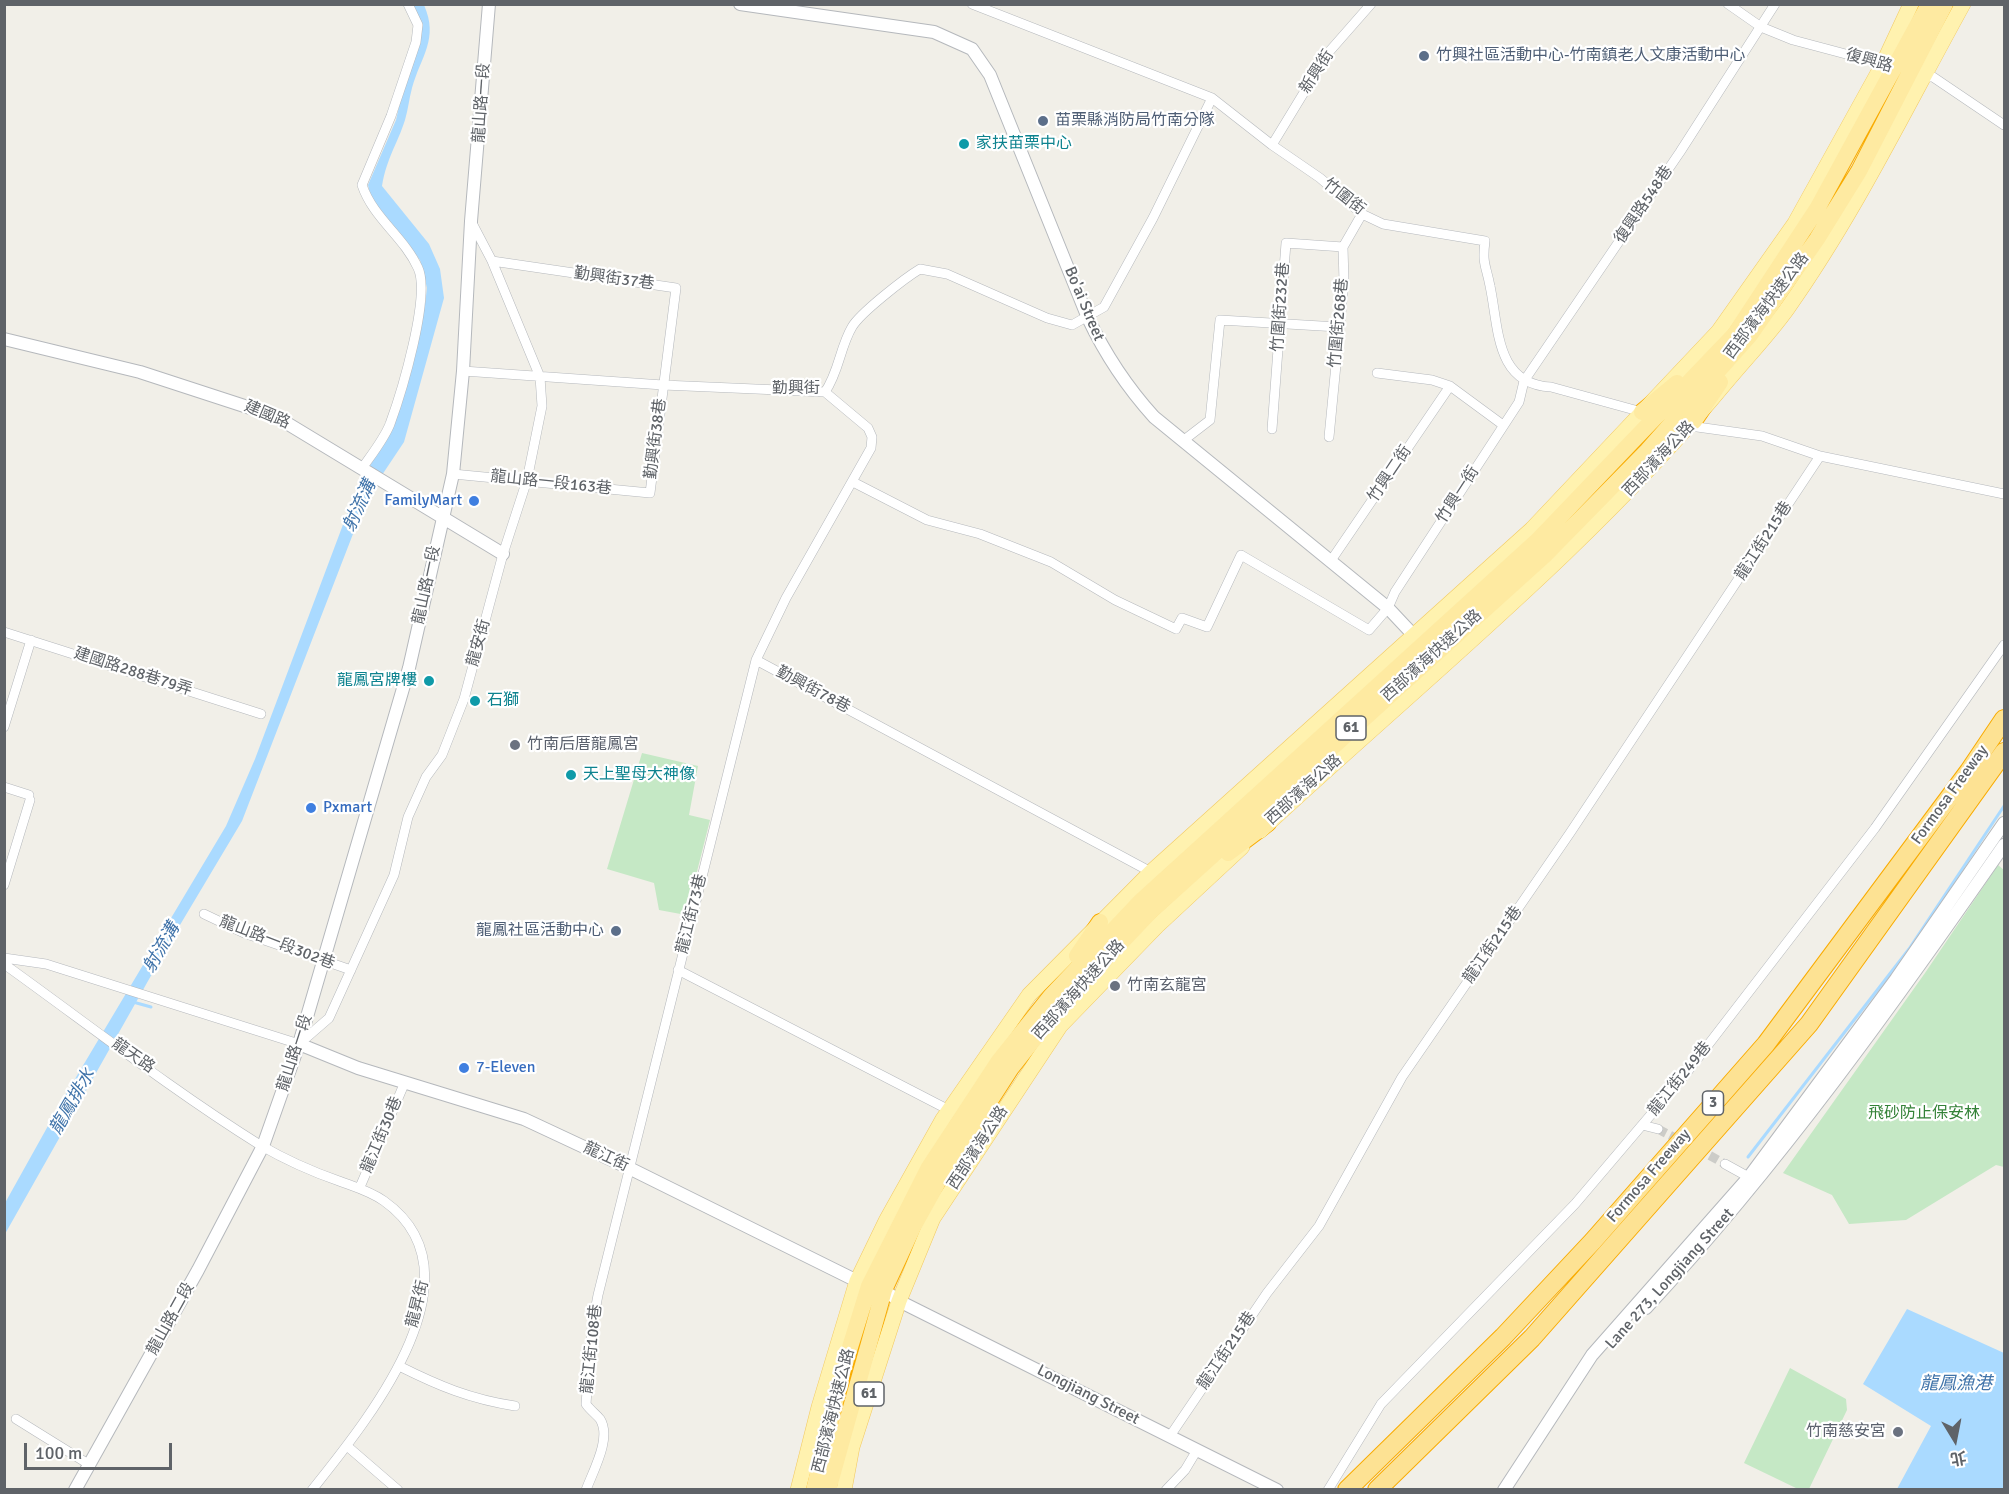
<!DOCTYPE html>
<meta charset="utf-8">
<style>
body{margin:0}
#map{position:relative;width:2009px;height:1494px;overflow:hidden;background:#f1efe8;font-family:Signika,"Noto Sans TC",sans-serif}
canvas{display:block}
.frame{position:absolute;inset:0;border:6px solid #5f6368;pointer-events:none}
.north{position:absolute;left:1925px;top:1410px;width:60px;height:60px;-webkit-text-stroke:4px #fff;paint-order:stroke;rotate:170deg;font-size:16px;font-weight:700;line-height:24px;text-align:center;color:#5f6368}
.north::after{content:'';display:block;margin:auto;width:21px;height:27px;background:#5f6368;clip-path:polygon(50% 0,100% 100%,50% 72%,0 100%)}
.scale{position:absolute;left:24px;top:1443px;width:148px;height:27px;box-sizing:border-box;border:3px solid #5f6368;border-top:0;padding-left:8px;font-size:18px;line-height:21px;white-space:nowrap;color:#5f6368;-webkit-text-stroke:4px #fff;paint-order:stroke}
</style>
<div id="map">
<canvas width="2009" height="1494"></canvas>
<div class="frame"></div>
<div class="north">北</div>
<div class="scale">100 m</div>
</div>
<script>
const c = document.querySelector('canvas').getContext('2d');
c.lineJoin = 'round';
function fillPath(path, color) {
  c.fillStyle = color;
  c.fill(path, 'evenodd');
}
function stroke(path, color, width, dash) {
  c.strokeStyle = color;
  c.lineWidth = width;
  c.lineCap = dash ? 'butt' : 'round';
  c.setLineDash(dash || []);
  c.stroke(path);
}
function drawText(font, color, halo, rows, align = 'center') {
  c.font = font + ' Signika,"Noto Sans TC",sans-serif';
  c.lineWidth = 4.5;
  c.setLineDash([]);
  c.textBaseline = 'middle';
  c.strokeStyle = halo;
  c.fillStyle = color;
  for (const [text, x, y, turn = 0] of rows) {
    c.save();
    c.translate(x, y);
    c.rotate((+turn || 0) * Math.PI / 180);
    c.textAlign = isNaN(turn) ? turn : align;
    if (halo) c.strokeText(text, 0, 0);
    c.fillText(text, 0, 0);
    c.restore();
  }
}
const green = new Path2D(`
 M642,753L698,766L689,815L710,820L686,915L659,910L654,883L607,869Z
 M1998,865L2004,870V1167L1996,1165L1906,1220L1849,1224L1832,1195L1783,1173L1925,973Z
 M1790,1368L1846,1399L1847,1410L1809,1489H1798L1744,1463Z`);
const water = new Path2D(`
 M411,5H424C439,39 421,56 412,88C409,99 408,110 405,120C397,145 387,157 382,186L429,244L440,269L444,298L404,442L382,475L358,521L242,821L174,935L5,1234V1203L63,1099L226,826L255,759L353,498L397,415L425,304L427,288L420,260L383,217L371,199L368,185L396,120L405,80L419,43Z
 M1907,1309L2004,1353V1489H1897L1931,1426L1863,1384Z`);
const stream = new Path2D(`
 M133,1002L151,1007
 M1748,1157L1909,949L2004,806`);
const minorTunnel = new Path2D(`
 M1658,1129L1683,1142
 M1698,1149L1725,1164`);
const minor = new Path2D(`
 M972,4L1212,98L1272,145L1320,178L1362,214L1383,224L1485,241C1482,264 1486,265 1490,286C1499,328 1495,384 1551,387L1642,412
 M1728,4L1761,27L1793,40L1887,65
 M1922,77H1933L2004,125
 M1272,145L1328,53L1371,4
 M463,371L663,385L825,392
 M1377,373L1432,380L1450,386L1503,425
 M825,392L868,428L872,437L871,448L786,598L756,660L1151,872
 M825,392C839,372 840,347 852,327C860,313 905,278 920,269L947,274L1047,318L1072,325L1104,307L1153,218L1212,98
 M1690,426L1762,436L1820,456L2004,494
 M1272,429L1286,243L1343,247
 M1329,437L1344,282L1343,247L1362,214
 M1184,440L1210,420L1220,320L1338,327
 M363,467C372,454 384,439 390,424C401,394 431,296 418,268C404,237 373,218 362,185L391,116L416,42L418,25L408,4
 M453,474L650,493L676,288L492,261
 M853,482L927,520L980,534L1051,562L1115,600L1176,629L1182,618L1207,627L1241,555L1369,630L1388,608L1395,592L1519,402L1524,381L1680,152L1775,4
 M1330,562L1450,386
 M4,632L261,714
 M4,727L31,640
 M4,787L29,795
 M4,885L30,800
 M204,914L244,933L351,970
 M4,958L46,964L299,1044L329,1018L394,875L408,817L426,777L442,755L464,699L503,554L527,480L542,406L540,377L492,261L471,221
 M4,964C89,1025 172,1090 260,1145C284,1159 313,1172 339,1181C355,1187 370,1191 384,1201C488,1275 366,1422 312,1490
 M678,970L949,1110
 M1642,1125L1658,1129
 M1725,1164L1754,1180
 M360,1187L405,1082
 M399,1366C439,1386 470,1399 515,1406
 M16,1419L90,1465
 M1170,1436L1267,1293L1319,1226L1402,1077L1570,833L1820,456
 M347,1446L398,1490
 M586,1490C593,1471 612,1438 600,1419C596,1414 590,1410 586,1404L592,1327L598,1295L756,660
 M1166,1490L1185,1470L1197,1450
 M1328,1490L1381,1404L1575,1204L1688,1071L1875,828L2004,645`);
const tertiary = new Path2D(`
 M740,4L934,32L972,49L990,75L1088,318C1106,356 1126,386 1154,417L1388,608L1419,641
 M4,339L140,372L275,416L503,554
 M299,1044L358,1068L524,1119L631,1169L857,1281L884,1290L899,1301L1277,1490
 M1646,1308C1779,1164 1893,1005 2004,845
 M75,1490L198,1270L263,1146L299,1044L409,668L453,474L463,371L471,221L489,4
 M1504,1490L1592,1355L1749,1177L1896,979L2004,823`);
const primary = new Path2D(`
 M1260,831C1418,684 1589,548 1727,381C1747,357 1769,334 1787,309C1855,213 1906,107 1963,4
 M798,1490L819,1407L857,1281L886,1221L943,1119L1029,995L1151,872L1532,529L1718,332L1795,223L1883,64L1911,4
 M844,1490L852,1447L899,1301L933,1218L1060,1026L1157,926L1242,847`);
const trunk = new Path2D(`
 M1642,412L1677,383
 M1694,421L1720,382
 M1228,853L1268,823
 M1077,956L1100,922
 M814,1490L842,1373L869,1286L928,1169L999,1061L1051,996L1140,902L1537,541L1735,334L1817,209L1929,4
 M828,1490L884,1290L914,1225L939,1180L1011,1068L1057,1010L1151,911L1546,554L1647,451L1750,335L1817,239L1859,171L1945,4`);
const motorway = new Path2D(`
 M1347,1490L1503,1337L1593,1241L1766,1044L1969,771L2004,719
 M1377,1490L1532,1338L1809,1024L2004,752`);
const markers = [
 [1424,56,6,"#5c6f8a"],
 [1043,121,6,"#5c6f8a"],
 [964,144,6,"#0f9aa8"],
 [474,501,6,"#3f7fe0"],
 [429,681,6,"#0f9aa8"],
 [475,701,6,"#0f9aa8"],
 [515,745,6,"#6b7280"],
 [571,775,6,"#0f9aa8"],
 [311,808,6,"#3f7fe0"],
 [616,931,6,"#5c6f8a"],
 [1115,986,6,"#6b7280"],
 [464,1068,6,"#3f7fe0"],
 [1898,1432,6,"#6b7280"]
];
const shields = [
 [1351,728,30],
 [1713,1103,21],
 [869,1394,30]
];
const shieldNames = [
 ["61",1351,728],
 ["3",1713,1103],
 ["61",869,1394]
];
const serviceNames = [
 ["竹興社區活動中心-竹南鎮老人文康活動中心",1436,56],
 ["苗栗縣消防局竹南分隊",1055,121],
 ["龍鳳社區活動中心",604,931,"right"]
];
const streetNames = [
 ["復興路",1869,61,16],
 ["新興街",1317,72,-57],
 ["龍山路一段",482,103,-86],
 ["竹圍街",1344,197,38],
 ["復興路548巷",1644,205,-56],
 ["勤興街37巷",614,279,8],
 ["Bo'ai Street",1084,304,67],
 ["西部濱海快速公路",1767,306,-53],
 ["竹圍街232巷",1281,307,-86],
 ["竹圍街268巷",1339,323,-85],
 ["勤興街",796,389],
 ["建國路",267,415,23],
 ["勤興街38巷",656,439,-83],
 ["西部濱海公路",1659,459,-47],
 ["竹興二街",1390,474,-56],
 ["龍山路一段163巷",551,483,6],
 ["竹興一街",1458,495,-57],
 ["龍江街215巷",1764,541,-57],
 ["龍山路一段",427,585,-78],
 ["龍安街",479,643,-75],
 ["西部濱海快速公路",1432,656,-42],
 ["建國路288巷79弄",133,672,18],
 ["勤興街78巷",813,690,28],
 ["西部濱海公路",1304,790,-42],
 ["Formosa Freeway",1950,795,-54],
 ["龍江街73巷",692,914,-76],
 ["龍山路一段302巷",277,943,21],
 ["龍江街215巷",1493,945,-55],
 ["西部濱海快速公路",1079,990,-48],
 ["龍山路一段",295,1053,-72],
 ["龍天路",133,1056,35],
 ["龍江街249巷",1680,1079,-51],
 ["龍江街30巷",382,1135,-67],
 ["西部濱海公路",978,1148,-57],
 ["龍江街",606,1157,25],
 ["Formosa Freeway",1649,1176,-49],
 ["Lane 273, Longjiang Street",1670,1279,-48],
 ["龍昇街",418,1304,-76],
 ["龍山路二段",171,1319,-61],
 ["龍江街108巷",592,1349,-84],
 ["龍江街215巷",1227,1351,-56],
 ["Longjiang Street",1088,1395,27],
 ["西部濱海快速公路",834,1411,-76]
];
const cultureNames = [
 ["家扶苗栗中心",976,144],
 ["龍鳳宮牌樓",417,681,"right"],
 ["石獅",487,701],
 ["天上聖母大神像",583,775]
];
const shopNames = [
 ["FamilyMart",462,501,"right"],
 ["Pxmart",323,808],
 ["7-Eleven",476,1068]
];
const worshipNames = [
 ["竹南后厝龍鳳宮",527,745],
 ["竹南玄龍宮",1127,986],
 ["竹南慈安宮",1886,1432,"right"]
];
const parkNames = [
 ["飛砂防止保安林",1924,1114]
];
const waterNames = [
 ["射流溝",360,506,-65],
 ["射流溝",162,948,-60],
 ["龍鳳排水",73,1102,-60],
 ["龍鳳漁港",1956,1384]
];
fillPath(green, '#c5e8c5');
fillPath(water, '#aadaff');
stroke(stream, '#aadaff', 3);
stroke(minorTunnel, '#ccccc8', 9, [9, 4.5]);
stroke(minor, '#b5b8bc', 10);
stroke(tertiary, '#b5b8bc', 14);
stroke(primary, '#f2c960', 16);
stroke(trunk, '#f9ab00', 18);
stroke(motorway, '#f9ab00', 20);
stroke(minor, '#fff', 9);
stroke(tertiary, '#fff', 12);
stroke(primary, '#fff2af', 15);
stroke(trunk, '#feeaa1', 16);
stroke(motorway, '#fde293', 18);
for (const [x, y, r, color] of markers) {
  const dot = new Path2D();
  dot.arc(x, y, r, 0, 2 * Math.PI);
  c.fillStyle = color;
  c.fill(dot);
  stroke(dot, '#fff', 2);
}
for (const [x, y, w] of shields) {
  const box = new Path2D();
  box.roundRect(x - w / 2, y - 12, w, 24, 4.5);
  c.fillStyle = '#fff';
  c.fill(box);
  stroke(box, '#5f6368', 1.5);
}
drawText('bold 15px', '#5f6368', null, shieldNames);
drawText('16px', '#4e5e75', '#fff', serviceNames, 'left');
drawText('16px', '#5f6368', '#fff', streetNames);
drawText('16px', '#0d838f', '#fff', cultureNames, 'left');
drawText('16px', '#366cbe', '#fff', shopNames, 'left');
drawText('16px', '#5b616d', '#fff', worshipNames, 'left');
drawText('16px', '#348238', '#fff', parkNames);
drawText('italic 18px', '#4174aa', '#fff', waterNames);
</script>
